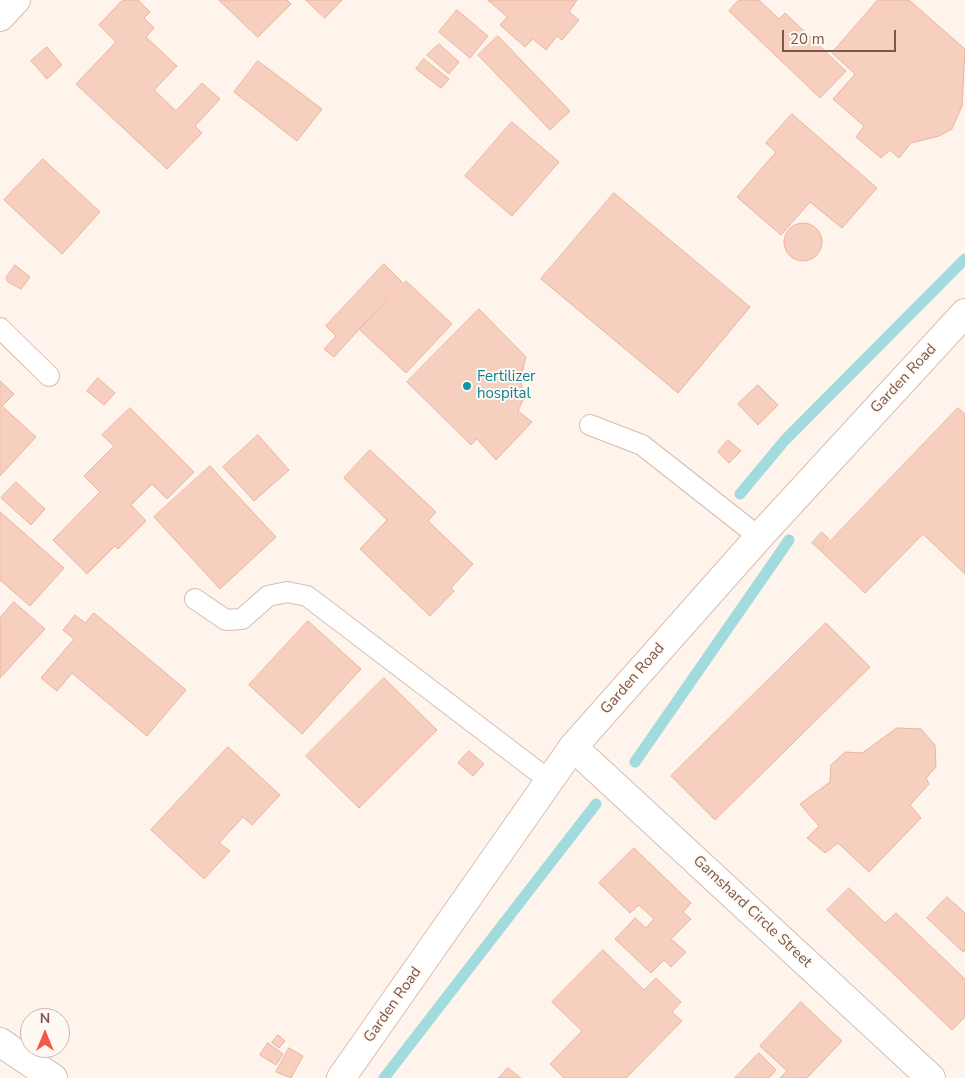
<!DOCTYPE html>
<style>
body{margin:0}
#map{position:relative;width:965px;height:1078px;overflow:hidden;background:#fef4eb;font-family:"Nunito Sans",sans-serif}
canvas{display:block}
.north{position:absolute;left:20px;top:1008px;width:50px;height:50px;box-sizing:border-box;background:#fff9f3;border:1px solid #cbb8af;border-radius:50%;rotate:0deg;font-size:14px;font-weight:700;line-height:20px;text-align:center;color:#7d564a}
.north::after{content:'';display:block;margin:auto;width:18px;height:22px;background:#f15a47;clip-path:polygon(50% 0,100% 100%,50% 72%,0 100%)}
.scale{position:absolute;left:782px;top:30px;width:114px;height:22px;box-sizing:border-box;border:2px solid #7d564a;border-top:0;padding-left:6px;font-size:15px;line-height:18px;white-space:nowrap;color:#7d564a;-webkit-text-stroke:4px #fff9f3;paint-order:stroke}
</style>
<div id="map">
<canvas width="965" height="1078"></canvas>
<div class="north">N</div>
<div class="scale">20 m</div>
</div>
<script>
const c = document.querySelector('canvas').getContext('2d');
c.lineJoin = 'round';
function stroke(path, color, width, dash) {
  c.strokeStyle = color;
  c.lineWidth = width;
  c.lineCap = dash ? 'butt' : 'round';
  c.setLineDash(dash || []);
  c.stroke(path);
}
function fillPath(path, color) {
  c.fillStyle = color;
  c.fill(path, 'evenodd');
}
function drawText(font, color, halo, rows, align = 'center') {
  c.font = font + ' "Nunito Sans",sans-serif';
  c.lineWidth = 4;
  c.setLineDash([]);
  c.textBaseline = 'middle';
  c.strokeStyle = halo;
  c.fillStyle = color;
  for (const [text, x, y, turn = 0] of rows) {
    c.save();
    c.translate(x, y);
    c.rotate((+turn || 0) * Math.PI / 180);
    c.textAlign = isNaN(turn) ? turn : align;
    if (halo) c.strokeText(text, 0, 0);
    c.fillText(text, 0, 0);
    c.restore();
  }
}
const stream = new Path2D(`
 M740,494L785,440L965,259
 M635,762L789,540
 M384,1078L596,804`);
const building = new Path2D(`
 M123,0H138L150,12L144,18L154,28L146,37L177,66L154,90L176,111L202,83L220,99L195,126L202,133L167,169L76,84L116,42L99,25Z
 M219,0H287L291,4L258,37Z
 M306,0H342L325,18Z
 M488,0H577L569,12L579,20L562,40L557,36L546,50L533,39L525,47L500,25L507,17Z
 M739,0H759L779,19L785,13L846,71L820,98L729,11Z
 M878,0H909L965,49L962,106L952,129L939,136L911,143L899,158L890,150L881,158L856,137L864,126L833,99L855,74L832,53Z
 M457,10L488,36L470,58L439,32Z
 M498,36L570,111L550,130L478,55Z
 M439,44L459,62L449,74L427,55Z
 M47,47L62,65L47,79L31,61Z
 M424,59L449,79L441,88L416,69Z
 M258,61L322,109L297,141L234,92Z
 M792,114L877,188L842,228L810,202L781,235L737,197L776,152L766,143Z
 M512,122L559,162L512,216L465,176Z
 M43,159L100,212L62,254L4,200Z
 M614,193L750,307L678,393L541,279Z
 M784 242a19 19 0 1 1 38 0a19 19 0 1 1-38 0Z
 M384,264L402,282L334,357L324,349L336,336L326,326Z
 M15,265L30,277L21,289L8,282L6,278Z
 M406,281L452,324L406,373L360,330Z
 M479,309L526,357L521,377L523,400L518,411L532,422L496,460L477,439L471,445L407,382Z
 M98,378L115,393L104,405L87,391Z
 M0,381L14,394L2,406L36,437L0,476Z
 M758,385L778,405L758,425L738,404Z
 M130,408L194,472L167,499L152,484L131,505L146,521L118,549L115,546L87,574L53,540L100,492L84,476L114,446L102,435Z
 M958,408L965,414V574L923,534L865,593L821,551Z
 M258,435L289,470L254,501L223,467Z
 M728,440L741,451L729,463L718,452Z
 M370,450L436,512L428,521L473,564L451,588L454,591L430,616L360,549L387,520L344,478Z
 M210,466L276,537L220,589L154,517Z
 M16,482L45,509L31,525L1,498Z
 M0,512L64,568L30,606L0,580Z
 M822,532L829,539L820,550L812,543Z
 M14,602L45,629L0,678V618Z
 M94,613L186,690L147,736L72,673L57,691L41,678L74,639L63,630L75,615L85,623Z
 M308,621L361,669L302,734L249,685Z
 M826,623L870,667L715,820L671,776Z
 M384,678L437,730L359,808L306,756Z
 M897,728L921,729L935,745L936,767L926,778L929,784L910,805L921,818L869,872L838,843L825,853L807,838L819,826L800,804L830,782L831,765L845,752L862,753Z
 M228,747L280,795L252,825L243,817L219,843L230,851L204,879L151,830Z
 M469,751L484,764L473,776L458,763Z
 M634,848L691,903L683,912L691,919L671,939L686,952L671,967L664,960L651,973L615,939L635,918L646,928L654,919L639,905L630,913L599,883Z
 M849,888L885,923L896,913L965,979V1017L952,1030L827,910Z
 M947,897L965,913V950L963,952L927,918Z
 M603,950L644,990L656,978L681,1002L672,1012L682,1021L626,1078H564L550,1064L582,1031L552,1002Z
 M801,1002L842,1041L807,1078H780L787,1071L760,1046Z
 M278,1035L285,1041L279,1048L272,1043Z
 M268,1043L283,1054L276,1065L260,1055Z
 M289,1048L303,1056L291,1078L276,1072Z
 M759,1053L776,1070L769,1078H735Z
 M508,1068L521,1078H499Z`);
const lane = new Path2D(`
 M0,328L49,376
 M590,425L642,445L759,537
 M195,599L226,620L242,619L268,596L287,592L307,596L550,781`);
const street = new Path2D(`
 M0,17L16,0
 M573,747L931,1078
 M0,1042L53,1078`);
const secondary = new Path2D(`
 M341,1078L573,747L759,537L965,313`);
const markers = [
 [467,386,5,"#0f9aa8"]
];
const cultureNames = [
 ["Fertilizer",477,377],
 ["hospital",477,394]
];
const streetNames = [
 ["Garden Road",904,379,-47],
 ["Garden Road",633,679,-49],
 ["Gamshard Circle Street",752,912,43],
 ["Garden Road",393,1005,-55]
];
stroke(stream, '#a1dbdd', 11);
fillPath(building, '#f6cfbf');
stroke(building, '#eab39e', 1);
stroke(lane, '#d5bdb1', 22);
stroke(street, '#d5bdb1', 30);
stroke(secondary, '#dabeb0', 30);
stroke(lane, '#fff', 20);
stroke(street, '#fff', 28);
stroke(secondary, '#fff', 28);
for (const [x, y, r, color] of markers) {
  const dot = new Path2D();
  dot.arc(x, y, r, 0, 2 * Math.PI);
  c.fillStyle = color;
  c.fill(dot);
  stroke(dot, '#fff9f3', 2);
}
drawText('15px', '#0d838f', '#fff9f3', cultureNames, 'left');
drawText('15px', '#7d564a', '#fff9f3', streetNames);
</script>
